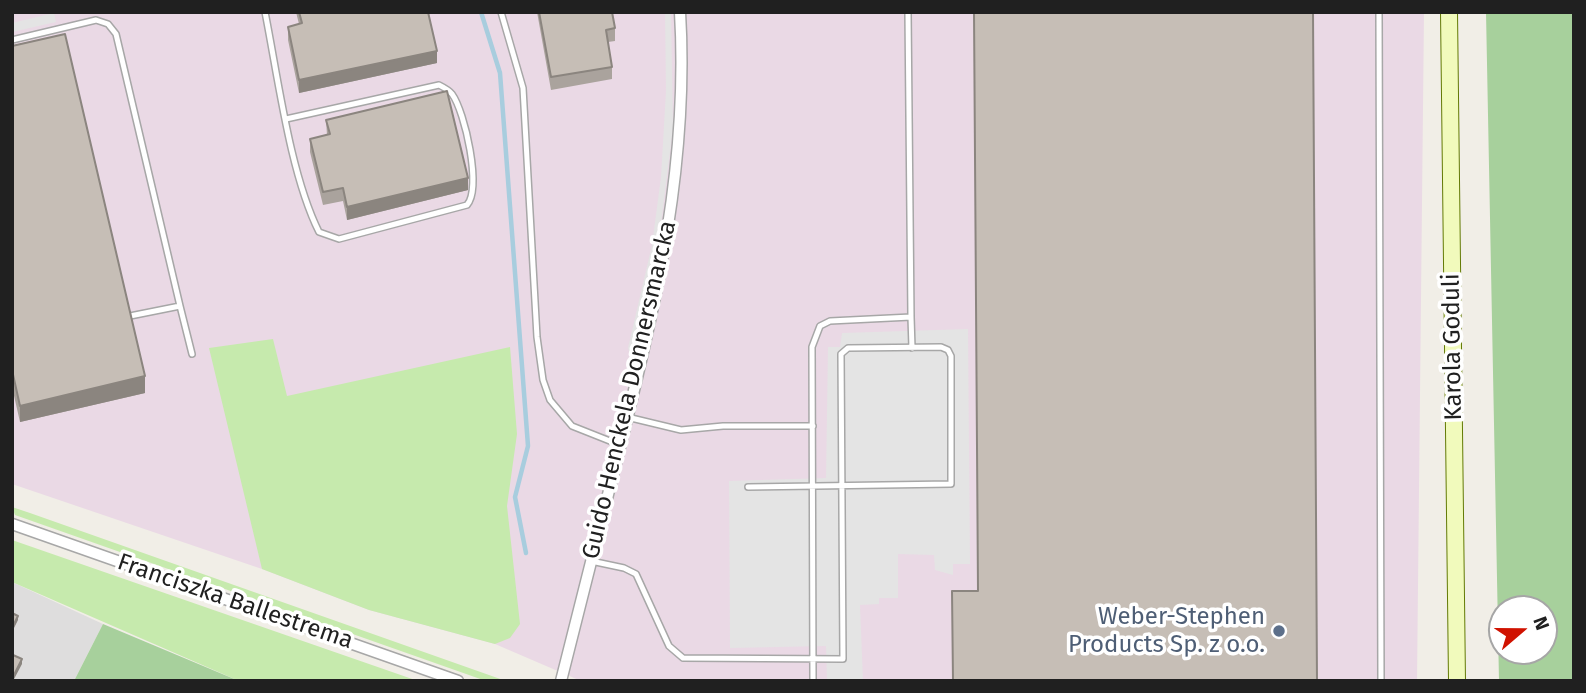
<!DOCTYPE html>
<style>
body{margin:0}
#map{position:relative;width:1586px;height:693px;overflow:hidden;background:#f1eee7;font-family:"Fira Sans",sans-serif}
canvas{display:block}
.frame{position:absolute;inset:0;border:14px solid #202020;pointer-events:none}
.north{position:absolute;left:1488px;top:595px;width:70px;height:70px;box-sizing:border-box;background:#fff;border:2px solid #a6a6a6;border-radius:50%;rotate:70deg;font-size:19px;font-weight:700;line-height:28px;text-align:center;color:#202020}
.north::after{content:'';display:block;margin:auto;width:24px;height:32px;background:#d01200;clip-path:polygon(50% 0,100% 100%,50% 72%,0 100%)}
</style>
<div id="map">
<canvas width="1586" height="693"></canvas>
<div class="frame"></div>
<div class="north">N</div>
</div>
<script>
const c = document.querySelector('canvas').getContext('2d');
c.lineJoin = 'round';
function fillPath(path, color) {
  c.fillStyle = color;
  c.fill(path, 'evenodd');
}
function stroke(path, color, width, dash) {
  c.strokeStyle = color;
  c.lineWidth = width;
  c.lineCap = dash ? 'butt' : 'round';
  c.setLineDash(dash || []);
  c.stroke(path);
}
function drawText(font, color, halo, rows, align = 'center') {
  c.font = font + ' "Fira Sans",sans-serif';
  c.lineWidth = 7;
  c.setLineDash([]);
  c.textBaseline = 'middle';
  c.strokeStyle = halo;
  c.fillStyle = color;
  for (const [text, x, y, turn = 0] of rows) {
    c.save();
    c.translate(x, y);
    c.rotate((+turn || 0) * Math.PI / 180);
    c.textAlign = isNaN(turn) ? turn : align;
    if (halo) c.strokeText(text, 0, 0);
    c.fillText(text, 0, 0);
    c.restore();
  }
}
const residential = new Path2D(`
 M12,582L103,624L74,681H12Z`);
const industrial = new Path2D(`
 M12,12H1424L1417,681H581L495,644L369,610L262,569L12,484Z`);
const grass = new Path2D(`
 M273,339L287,396L510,347L517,434L507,506L520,624L510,638L495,644L369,610L262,569L209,348Z
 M12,507L30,513L506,681H486L15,515Z
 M12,540L418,681H239L12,582Z`);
const forest = new Path2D(`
 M1486,12H1574V681H1499ZM1502,609H1544V651H1502Z
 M103,624L239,681H74Z`);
const parking = new Path2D(`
 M665,12H671L673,128L659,240L632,361L628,348L652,245L661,177L666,91Z
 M54,13L56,22L12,32V23Z
 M968,329L970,564H953V575L935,570L934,555L898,554V598H879V604L860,605L863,681H827L826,646L730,648L729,481L826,478L828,347H840L842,333Z`);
const stream = new Path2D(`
 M481,12L500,73L528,446L515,497L526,553`);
const lane = new Path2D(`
 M265,12C278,77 290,174 319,232L339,239L467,205C482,188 465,112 452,94C449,90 443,87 439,85L286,119
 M501,12L523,88L537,337L543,380L550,400L572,426L620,445
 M1379,12L1381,681
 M12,40L96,20L108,24L116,34L180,306
 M125,317L180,306L192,354
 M911,317L912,348
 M627,417L681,430L723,426H813
 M591,561L624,568L636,574L669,646L683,658L843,659L841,354L848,348L941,347L948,350L951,356V484C884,485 816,486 748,487
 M813,681L812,347L820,326L830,321L911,317L908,12`);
const street = new Path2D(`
 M12,524L458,681
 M561,681C581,602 601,522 621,443C657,301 689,160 680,12`);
const secondary = new Path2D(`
 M1449,12L1457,681`);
const wall = new Path2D(`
 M296,12H428L437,63L299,93L288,40V27L299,24Z
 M537,12H612L615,28V41L608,42L612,67V79L551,90Z
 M12,46L145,393L20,422L12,387Z
 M326,120L468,190L347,220L343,201L323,205L310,152V139L327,135Z`);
const shadedWall = new Path2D(`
 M437,51V63L299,93V80Z
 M468,178V190L347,220V207Z
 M145,376V393L20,422V406Z
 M18,616V620L12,632V628Z
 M22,659V664L13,681V677Z`);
const building = new Path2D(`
 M299,12H428L437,51L299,80L288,27L302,23Z
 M539,12H612L615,28L606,30L612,67L551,77Z
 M974,12H1313L1317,681H953L952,591H978Z
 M65,34L145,376L20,406L12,370V46Z
 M447,91L468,178L347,207L343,188L323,192L310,139L330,134L326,120Z
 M12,613L18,616L12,628Z
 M13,655L22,659L13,677L12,657Z`);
const markers = [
 [1279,631,7,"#5c6f8a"]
];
const streetNames = [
 ["Karola Goduli",1453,347,-91],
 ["Guido Henckela Donnersmarcka",630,390,-77],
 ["Franciszka Ballestrema",235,602,19]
];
const serviceNames = [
 ["Weber-Stephen",1265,617],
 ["Products Sp. z o.o.",1265,645]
];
fillPath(residential, '#dedddd');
fillPath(industrial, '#ead9e5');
fillPath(grass, '#c6eaad');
fillPath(forest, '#a7d09c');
fillPath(parking, '#e4e4e4');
stroke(stream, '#a8cdde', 4.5);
stroke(lane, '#a7a7a7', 8);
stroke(street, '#a7a7a7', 13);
stroke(secondary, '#637a05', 18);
stroke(lane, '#fff', 5);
stroke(street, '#fff', 10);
stroke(secondary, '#f1fabc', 16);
fillPath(wall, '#aaa39d');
fillPath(shadedWall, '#8b857f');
fillPath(building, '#c6beb6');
stroke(building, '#8b857f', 2);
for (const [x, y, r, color] of markers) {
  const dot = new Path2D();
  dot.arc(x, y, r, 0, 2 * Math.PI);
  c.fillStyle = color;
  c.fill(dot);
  stroke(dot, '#fff', 2.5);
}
drawText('24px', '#202020', '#fff', streetNames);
drawText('24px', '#4e5e75', '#fff', serviceNames, 'right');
</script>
